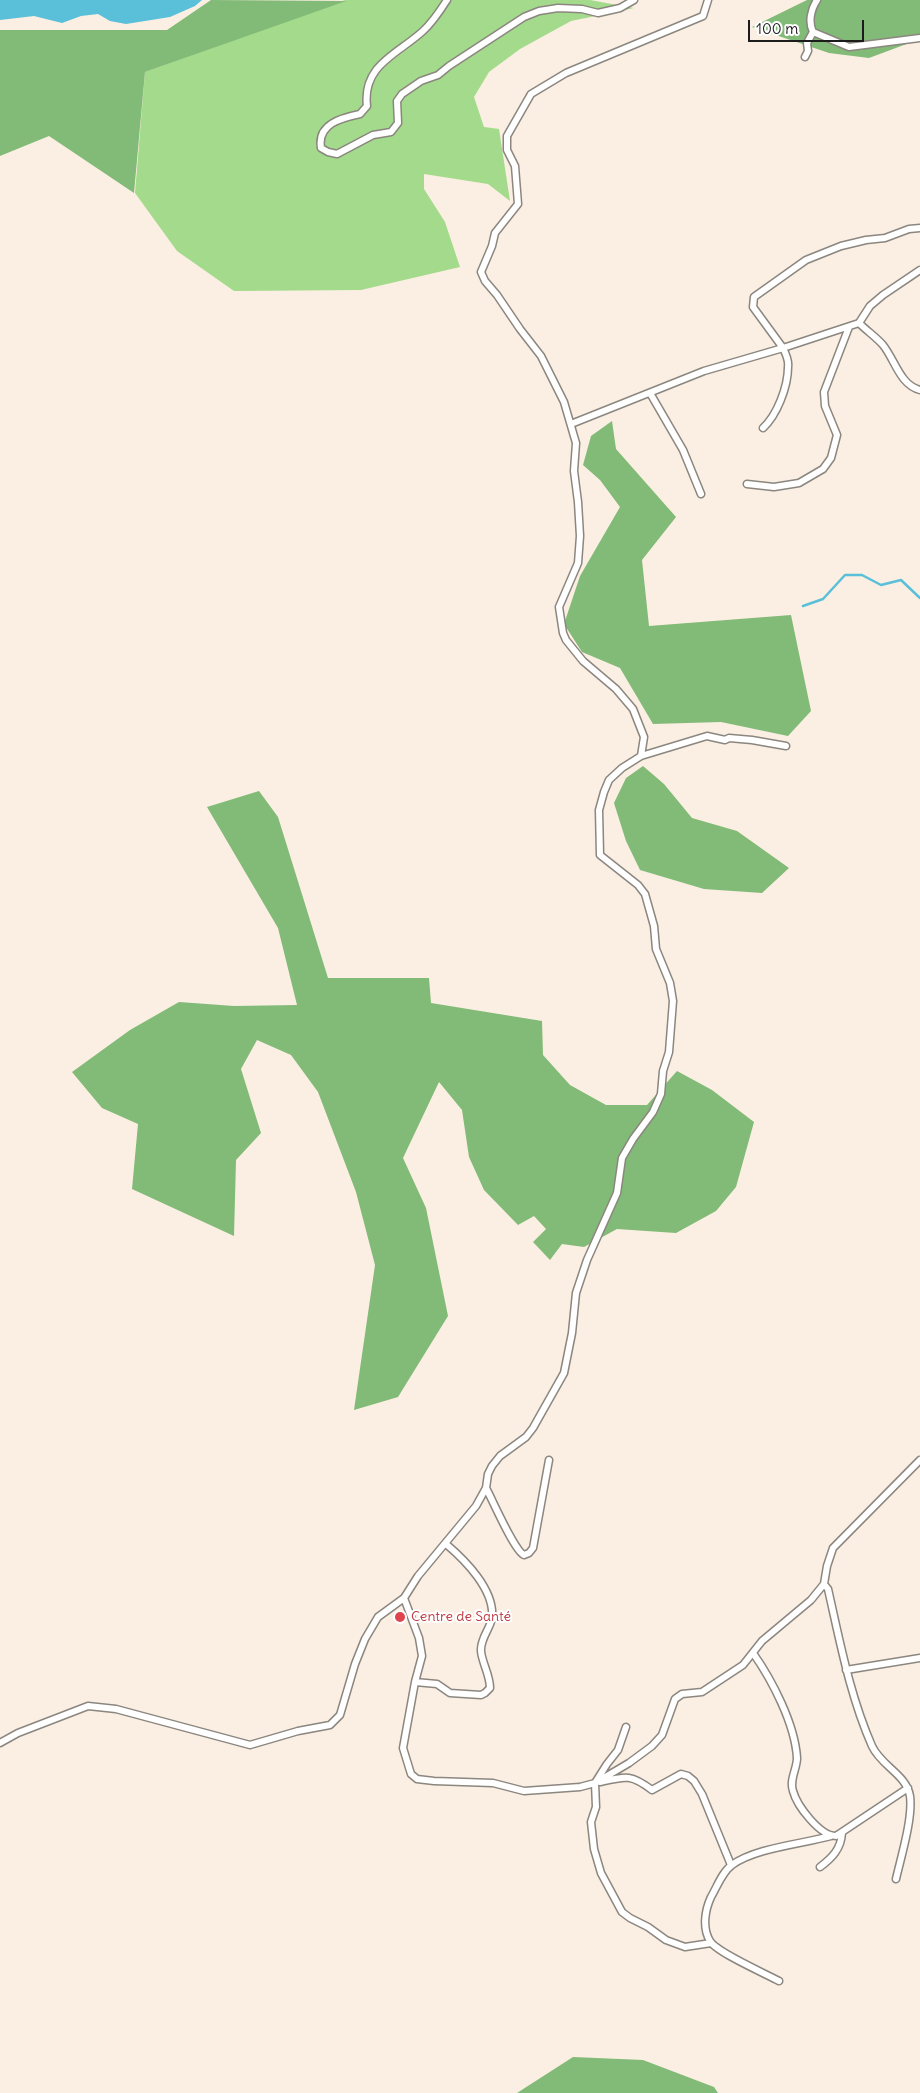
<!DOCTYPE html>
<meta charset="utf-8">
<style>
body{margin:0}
#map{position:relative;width:920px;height:2093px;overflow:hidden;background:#faefe2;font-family:Delius,sans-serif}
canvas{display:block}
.scale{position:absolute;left:748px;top:20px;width:116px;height:22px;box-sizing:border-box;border:2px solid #1c1c1c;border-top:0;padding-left:6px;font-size:15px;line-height:18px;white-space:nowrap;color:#1c1c1c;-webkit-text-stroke:4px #fff;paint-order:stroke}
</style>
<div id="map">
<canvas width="920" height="2093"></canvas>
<div class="scale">100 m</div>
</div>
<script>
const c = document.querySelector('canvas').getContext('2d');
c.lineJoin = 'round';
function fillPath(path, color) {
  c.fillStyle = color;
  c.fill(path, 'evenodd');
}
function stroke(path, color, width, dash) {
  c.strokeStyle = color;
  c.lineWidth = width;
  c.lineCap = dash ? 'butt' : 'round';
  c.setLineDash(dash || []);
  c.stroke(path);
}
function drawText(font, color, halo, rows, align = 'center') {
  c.font = font + ' Delius,sans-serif';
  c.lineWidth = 4;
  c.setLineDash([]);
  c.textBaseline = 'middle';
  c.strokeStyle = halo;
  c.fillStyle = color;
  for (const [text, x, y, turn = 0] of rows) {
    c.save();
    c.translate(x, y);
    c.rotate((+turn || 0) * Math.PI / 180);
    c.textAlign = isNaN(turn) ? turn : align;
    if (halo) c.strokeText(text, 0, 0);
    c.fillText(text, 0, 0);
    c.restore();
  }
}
const green = new Path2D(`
 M345,0H590L634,8L571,21L520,49L489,72L474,97L484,127L499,129L510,201L488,184L424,174V189L445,222L460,267L361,290L234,291L177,251L135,193L145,72Z`);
const forest = new Path2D(`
 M211,0L346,1L145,72L134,193L49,136L0,156V30H167Z
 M807,0H920V39L869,58L829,53L752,27Z
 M612,421L616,449L676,517L642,560L649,626L791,615L811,711L788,736L721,722L653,724L620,668L582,652L564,624L580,576L620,507L600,480L583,465L591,436Z
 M643,766L664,784L692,818L737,831L789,868L762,893L704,889L640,870L626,841L614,803L626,778Z
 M259,791L278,817L328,978H429L431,1003L542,1021L543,1055L570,1085L606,1105H647L677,1071L712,1090L754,1122L736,1187L716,1211L676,1233L617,1229L584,1247L562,1244L550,1260L533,1242L546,1229L534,1216L518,1225L484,1190L469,1157L462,1110L439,1082L403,1158L426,1208L448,1316L398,1397L354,1410L375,1265L356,1192L318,1092L291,1055L257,1040L241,1069L261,1133L236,1160L234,1236L132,1189L138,1124L102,1108L72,1072L130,1030L179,1002L234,1006L297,1005L278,928L207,807Z
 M573,2057L643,2060L714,2087L718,2093H517Z`);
const water = new Path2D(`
 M0,0H202L195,6L170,17L126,24L110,21L98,14L81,16L62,23L34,16L0,20Z`);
const stream = new Path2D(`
 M803,606L823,599L845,575H862L881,585L901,580L920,598`);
const minor = new Path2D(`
 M447,0C440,11 433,22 423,31C398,54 362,65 367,106L360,114C341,118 317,124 321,148L328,152L337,154L373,135L391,132L398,123L397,101L402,94L421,81L438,75L449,66L524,17L539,11L558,8L582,9L598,13L620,8L634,0
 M813,32L849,47L920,38
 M805,57L808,51L807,43L813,32C808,22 811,9 817,0
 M859,323C867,331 876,337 883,345C895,360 900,385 920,390
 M650,393L683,450L701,494
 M571,424L704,371L783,348L753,307L754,297L806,260L841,246L866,240L885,238L909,229L920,228
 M763,428C777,415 788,387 788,367C789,361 786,354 783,348L859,323L870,306L883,295L920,270
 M747,484L774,487L799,483L823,469L831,458L837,435L825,406L824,392L849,327
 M641,756L644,737L633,709L616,689L583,661L566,640L563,633L559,607L578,563L580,536L578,502L574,471L576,443L564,402L541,356L520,329L497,295L485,281L481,272L492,246L495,233L518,204L515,166L507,150V136L531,94L566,73L703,16L708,0
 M486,1488C493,1501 514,1550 524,1555L529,1553L533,1548L549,1460
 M824,1584L828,1589C840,1642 850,1696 872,1746C881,1766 906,1774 910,1796C913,1818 901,1857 896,1879
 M404,1598L418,1576L476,1506L486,1488L488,1474L492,1466L500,1456L526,1437L533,1428L564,1373L572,1333L576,1293L587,1260L617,1193L622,1158L633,1139L653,1112L661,1094L663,1071L669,1052L673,1001L670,983L656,949L654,926L645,894L638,885L600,855L599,810L604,792L609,780L622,768L641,756L707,736L725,740L729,738L752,740L786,746
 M753,1653C772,1680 795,1724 797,1758C797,1769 789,1780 793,1791C797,1806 820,1836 836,1836L908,1788
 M846,1670L920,1658
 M415,1682L437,1684L450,1693L481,1695L485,1693L490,1688C490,1675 482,1663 481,1651C480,1639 490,1629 492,1618C495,1590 465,1560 446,1544
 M626,1727L618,1750L607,1764L595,1783L596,1807L591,1822L594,1849L601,1873L622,1912L630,1918L648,1927L666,1940L685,1947L711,1943
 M0,1743L18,1733L88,1706L116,1709L250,1745L298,1731L330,1725L340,1715L355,1664L365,1639L378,1617L404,1598L419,1638L422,1656L415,1682L403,1748L411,1774L417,1779L434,1781L493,1783L524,1791L580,1787L595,1783L629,1763L652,1746L662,1735L675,1699L682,1694L702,1692L743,1665L762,1641L811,1600L824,1584L827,1566L833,1548L920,1460
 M600,1782C626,1776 631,1774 652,1790L681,1774L688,1776L694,1781L702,1794L731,1865
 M820,1867C832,1858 841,1849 842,1833
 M779,1981C766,1974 716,1952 710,1941C702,1928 705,1910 711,1897C717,1887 722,1872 732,1865C755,1848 802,1844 831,1836`);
const markers = [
 [400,1617,6,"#e0444e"]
];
const healthNames = [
 ["Centre de Santé",411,1617]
];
fillPath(green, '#a3da8b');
fillPath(forest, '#82ba77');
fillPath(water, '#5abfd8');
stroke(stream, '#5abfd8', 2.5);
stroke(minor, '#8b867f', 9);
stroke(minor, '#fff', 6);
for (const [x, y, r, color] of markers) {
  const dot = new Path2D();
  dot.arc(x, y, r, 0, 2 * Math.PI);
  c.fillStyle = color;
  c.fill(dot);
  stroke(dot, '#fff', 2);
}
drawText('14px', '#be3a42', '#fff', healthNames, 'left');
</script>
